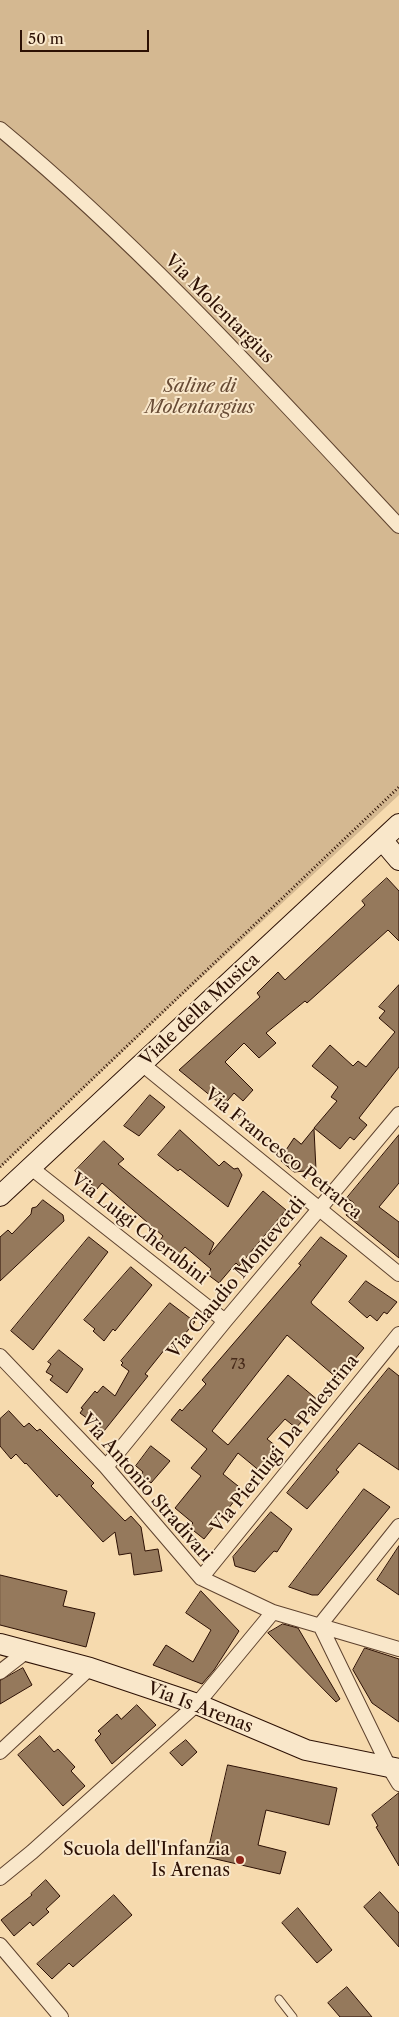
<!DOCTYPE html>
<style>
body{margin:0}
#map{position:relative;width:399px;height:2017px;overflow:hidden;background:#f6daae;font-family:"Libre Caslon Text",serif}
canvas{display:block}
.scale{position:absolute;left:20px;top:30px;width:129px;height:22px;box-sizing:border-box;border:2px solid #2c1004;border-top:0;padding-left:6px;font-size:15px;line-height:18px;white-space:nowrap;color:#2c1004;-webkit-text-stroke:4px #f9e7ca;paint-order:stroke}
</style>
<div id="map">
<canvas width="399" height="2017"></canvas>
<div class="scale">50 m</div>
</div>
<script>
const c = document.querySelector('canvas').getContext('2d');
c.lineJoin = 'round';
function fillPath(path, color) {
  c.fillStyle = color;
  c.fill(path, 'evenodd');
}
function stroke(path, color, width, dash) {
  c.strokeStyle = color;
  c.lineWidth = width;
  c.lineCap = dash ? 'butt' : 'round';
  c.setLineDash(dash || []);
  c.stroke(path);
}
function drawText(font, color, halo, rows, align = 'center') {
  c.font = font + ' "Libre Caslon Text",serif';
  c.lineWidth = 4;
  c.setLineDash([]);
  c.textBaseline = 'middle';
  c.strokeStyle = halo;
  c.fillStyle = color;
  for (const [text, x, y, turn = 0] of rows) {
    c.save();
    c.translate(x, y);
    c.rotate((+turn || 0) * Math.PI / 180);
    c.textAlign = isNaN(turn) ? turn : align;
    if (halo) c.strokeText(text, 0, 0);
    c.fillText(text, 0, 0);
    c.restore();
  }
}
const green = new Path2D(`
 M0,0H399V795L172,1005L0,1168Z`);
const building = new Path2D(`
 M387,878L399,891V941L388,930L307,1003L305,1001L266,1033L276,1043L259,1058L244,1043L225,1062L253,1090L243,1101L234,1093L223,1106L179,1070L260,997L257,993L278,972L285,980L365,905L362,901Z
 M399,985V1067L359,1118L367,1125L354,1140L350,1137L340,1149L314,1128L337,1101L331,1097L338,1087L312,1066L330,1045L353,1066L358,1061L366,1067L395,1032L379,1018L385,1011L379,1007Z
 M150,1095L165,1107L139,1136L124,1126Z
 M314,1129L316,1170L294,1172L281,1161L288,1152L286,1150L294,1138L301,1144Z
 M180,1130L219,1166L224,1161L234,1169L238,1168L242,1175L228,1207L180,1169L178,1171L158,1155Z
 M399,1135V1183L379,1207L399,1222V1258L346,1215L354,1203L347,1198Z
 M104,1141L124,1159L118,1164L214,1243L209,1255L263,1191L286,1210L239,1266L236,1263L219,1283L207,1274L211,1269L185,1247L177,1256L159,1242L163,1236L102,1183L97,1189L75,1171Z
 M43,1200L63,1215L64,1221L0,1281V1237L8,1230L12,1234L31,1214L32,1208L36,1207Z
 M89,1237L108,1252L33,1350L11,1331Z
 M321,1237L347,1256L311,1302L312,1304L364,1348L338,1379L287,1335L212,1431L228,1445L288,1375L319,1401L296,1428L285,1419L267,1439L276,1446L273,1449L277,1452L261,1472L238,1453L223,1474L243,1490L204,1539L189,1527L193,1523L175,1508L201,1476L191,1468L207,1449L171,1420L180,1409L182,1411L206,1384L202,1380L301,1265L299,1264Z
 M131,1267L152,1285L115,1331L113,1329L104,1341L93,1331L95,1329L84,1320Z
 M366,1281L397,1302L387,1314L384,1312L377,1321L370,1315L367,1318L349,1302Z
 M170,1303L195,1322L173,1348L169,1344L145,1374L148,1376L104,1431L80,1413L83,1409L81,1408L95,1391L97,1393L103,1386L115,1396L129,1371L121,1365L123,1363L121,1361Z
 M59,1350L83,1369L67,1393L50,1380L53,1376L46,1372L51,1364L48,1362Z
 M389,1368L399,1376V1470L359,1443L336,1470L339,1472L307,1509L287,1493Z
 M9,1411L24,1427L29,1423L37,1431L40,1429L94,1483L91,1486L125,1521L131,1516L141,1527L145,1551L158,1549L162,1571L134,1575L131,1553L119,1555L115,1532L103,1542L59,1494L57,1497L26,1463L25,1464L16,1454L11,1459L0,1446V1419Z
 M151,1446L170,1461L151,1483L141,1475L143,1472L136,1466Z
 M364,1489L390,1507L318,1595H312L289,1587Z
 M271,1512L292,1529L277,1552L274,1551L255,1572L235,1566L233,1557Z
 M399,1546V1595L377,1580Z
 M0,1575L67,1591L63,1606L95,1613L86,1647L0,1625Z
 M201,1591L239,1631L214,1670L202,1684L153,1665L166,1645L193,1662L211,1630L186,1613Z
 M283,1624L298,1628L340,1699L336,1702L268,1633Z
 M365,1648L399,1659V1722L372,1703L353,1670Z
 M23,1668L32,1685L0,1704V1681Z
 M137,1705L156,1725L112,1764L95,1740L101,1734L98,1731L117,1714L121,1719Z
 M40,1736L54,1752L58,1749L75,1767L71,1771L85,1786L63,1806L18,1755Z
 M186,1740L197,1752L182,1766L170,1753Z
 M228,1765L337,1788L329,1825L266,1810L258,1845L286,1852L280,1874L207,1857Z
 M399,1793V1866L376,1827L378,1826L372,1815Z
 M46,1880L60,1896L46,1909L49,1912L33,1926L30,1922L14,1936L1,1920L32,1895L31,1894Z
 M380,1892L399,1913V1947L364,1907Z
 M114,1895L132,1915L73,1967L69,1963L52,1979L37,1964Z
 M298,1908L332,1950L317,1963L282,1923Z
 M347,1987L372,2017H340L328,2003Z`);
const path = new Path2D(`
 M0,1167L399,787`);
const lane = new Path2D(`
 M279,1999L293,2017`);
const street = new Path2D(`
 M0,129C145,249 271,389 399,526
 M142,1064L399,1274
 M30,1167L225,1321
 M0,1356L106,1467L201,1578L273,1612L399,1649
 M106,1467L225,1321L399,1114
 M201,1578L399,1334
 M320,1625L390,1769L399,1784
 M320,1625L399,1526
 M0,1672L27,1651
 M0,1752L90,1668
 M0,1878L32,1852L197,1704L273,1612
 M0,1945L61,2017`);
const secondary = new Path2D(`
 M382,840L399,860
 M0,1196L399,824
 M0,1644L90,1668L197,1704L306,1750L399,1769`);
const markers = [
 [240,1860,5,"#8f2418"]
];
const numberNames = [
 ["73",238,1365]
];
const streetNames = [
 ["Via Molentargius",219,309,45],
 ["Viale della Musica",200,1010,-43],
 ["Via Francesco Petrarca",283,1154,39],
 ["Via Luigi Cherubini",139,1229,38],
 ["Via Claudio Monteverdi",237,1278,-50],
 ["Via Pierluigi Da Palestrina",285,1444,-51],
 ["Via Antonio Stradivari",146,1488,49],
 ["Via Is Arenas",200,1708,21]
];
const parkNames = [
 ["Saline di",200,387],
 ["Molentargius",200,408]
];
const poiNames = [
 ["Scuola dell'Infanzia",230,1850],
 ["Is Arenas",230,1871]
];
fillPath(green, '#d4b891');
fillPath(building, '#95795c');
stroke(building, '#2c1004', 1);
stroke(lane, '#5e422e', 9);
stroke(street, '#5e422e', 16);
stroke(secondary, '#2c1004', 22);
stroke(path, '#2c1004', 3, [1, 2.5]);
stroke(lane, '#f9e7ca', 7);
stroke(street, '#f9e7ca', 14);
stroke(secondary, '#f9e7ca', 20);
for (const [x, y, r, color] of markers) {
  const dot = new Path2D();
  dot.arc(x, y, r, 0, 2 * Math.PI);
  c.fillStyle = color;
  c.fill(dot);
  stroke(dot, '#f9e7ca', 2);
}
drawText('15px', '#462a1a', null, numberNames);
drawText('18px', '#2c1004', '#f9e7ca', streetNames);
drawText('italic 18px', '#674b35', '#f9e7ca', parkNames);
drawText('18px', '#2c1004', '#f9e7ca', poiNames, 'right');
</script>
